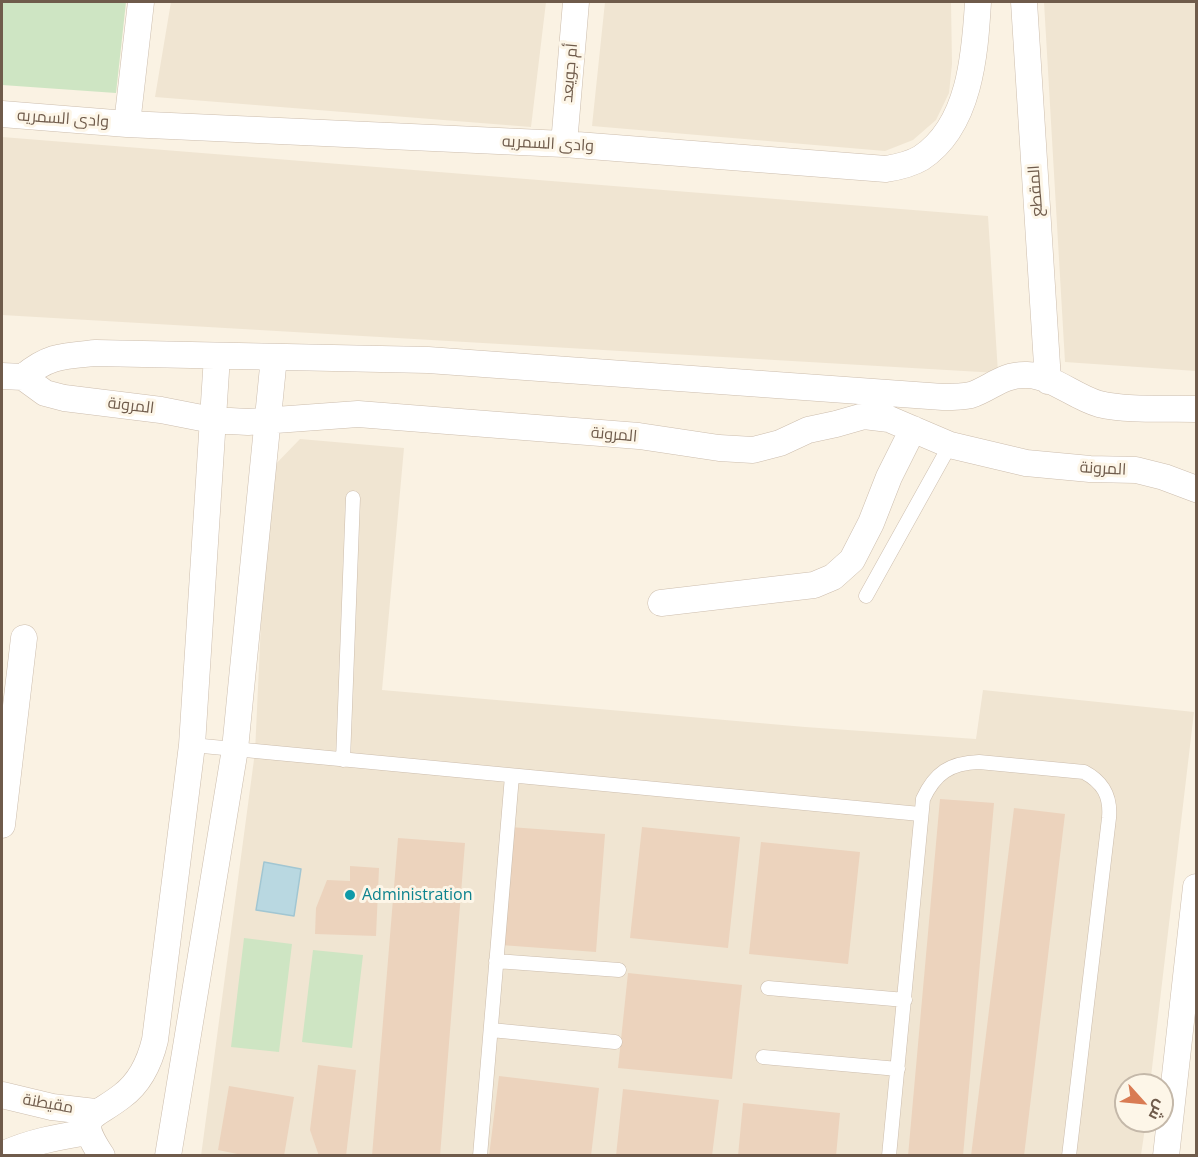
<!DOCTYPE html>
<meta charset="utf-8">
<style>
body{margin:0}
#map{position:relative;width:1198px;height:1157px;overflow:hidden;background:#faf2e3;font-family:"Open Sans",Cairo,sans-serif}
canvas{display:block}
.frame{position:absolute;inset:0;border:3px solid #6f5b4b;pointer-events:none}
.north{position:absolute;left:1114px;top:1073px;width:60px;height:60px;box-sizing:border-box;background:#fdf6e8;border:2px solid #c4b8a9;border-radius:50%;rotate:117deg;font-size:16px;font-weight:700;line-height:24px;text-align:center;color:#6f5b4b}
.north::after{content:'';display:block;margin:auto;width:21px;height:27px;background:#d97b53;clip-path:polygon(50% 0,100% 100%,50% 72%,0 100%)}
</style>
<div id="map">
<canvas width="1198" height="1157"></canvas>
<div class="frame"></div>
<div class="north">ش</div>
</div>
<script>
const c = document.querySelector('canvas').getContext('2d');
c.lineJoin = 'round';
function fillPath(path, color) {
  c.fillStyle = color;
  c.fill(path, 'evenodd');
}
function stroke(path, color, width, dash) {
  c.strokeStyle = color;
  c.lineWidth = width;
  c.lineCap = dash ? 'butt' : 'round';
  c.setLineDash(dash || []);
  c.stroke(path);
}
function drawText(font, color, halo, rows, align = 'center') {
  c.font = font + ' "Open Sans",Cairo,sans-serif';
  c.lineWidth = 6;
  c.setLineDash([]);
  c.textBaseline = 'middle';
  c.strokeStyle = halo;
  c.fillStyle = color;
  for (const [text, x, y, turn = 0] of rows) {
    c.save();
    c.translate(x, y);
    c.rotate((+turn || 0) * Math.PI / 180);
    c.textAlign = isNaN(turn) ? turn : align;
    if (halo) c.strokeText(text, 0, 0);
    c.fillText(text, 0, 0);
    c.restore();
  }
}
const residential = new Path2D(`
 M171,2H546L531,127L155,97Z
 M605,2H951L952,64L949,93L936,120L913,140L885,151L592,126Z
 M1044,2H1196V371L1065,362Z
 M2,137L988,216L998,373L2,315Z
 M300,439L404,448L382,690L805,727L976,739L983,690L1194,712L1150,1085H1126V1121H1146L1141,1155L201,1156L255,752L268,472Z`);
const green = new Path2D(`
 M2,2H126L116,93L2,85Z
 M244,938L292,944L279,1052L231,1047Z
 M313,950L363,955L352,1048L302,1042Z`);
const water = new Path2D(`
 M264,862L301,869L294,916L256,910Z`);
const building = new Path2D(`
 M940,799L994,803L963,1156H908Z
 M1014,808L1065,814L1024,1156H971Z
 M510,827L605,834L596,952L501,945Z
 M642,827L740,837L728,948L630,938Z
 M398,838L465,843L440,1156H372Z
 M761,842L860,852L848,964L749,954Z
 M350,866L379,868L376,936L315,934L316,908L327,880L350,881Z
 M628,973L742,985L732,1079L618,1068Z
 M318,1065L356,1070L346,1156H319L310,1130Z
 M499,1076L599,1088L591,1156H489Z
 M229,1086L294,1097L284,1156H247L218,1150Z
 M623,1089L719,1100L712,1156H616Z
 M743,1103L840,1113L836,1156H738Z`);
const service = new Path2D(`
 M866,596L950,445
 M192,745L920,814
 M343,760L353,498
 M496,961L619,970
 M768,988L905,1000
 M491,1030L615,1042
 M763,1057L898,1069
 M480,1156L512,776
 M889,1156L923,799C935,773 950,763 979,762L1084,772C1103,782 1111,796 1109,818L1069,1156`);
const minor = new Path2D(`
 M1024,2L1048,381
 M2,114L127,124L564,144L886,169C898,167 911,164 921,158C970,126 975,54 978,2
 M127,124L141,2
 M564,144L576,2
 M2,376L23,377L45,393L64,398L161,410L212,420L248,422L358,414L639,436L719,448L753,450L780,443L808,430L836,424L864,416L889,419L950,445L1026,463L1090,469L1136,470L1164,477L1196,489
 M23,377C49,355 64,356 96,353L428,360L943,397C952,397 962,397 971,395C992,388 1002,374 1027,375C1053,376 1074,397 1099,404C1130,411 1165,408 1196,409
 M661,603L814,585L833,577L852,560L871,523L889,477L913,429
 M2,825L24,638
 M2,1095L52,1107L95,1112
 M2,1155C29,1142 58,1137 88,1132
 M102,1156C74,1114 93,1119 122,1096C141,1082 150,1061 155,1040L192,745L217,356
 M168,1156L235,749L274,357
 M1166,1156L1196,887`);
const markers = [
 [350,895,6,"#0f9aa8"]
];
const streetNames = [
 ["أم جويعد",570,73,-85],
 ["وادى السمريه",63,119,4],
 ["وادى السمريه",548,144,3],
 ["المقطع",1036,191,-94],
 ["المرونة",131,406,7],
 ["المرونة",614,435,5],
 ["المرونة",1103,469,3],
 ["مقيطنة",48,1104,10]
];
const cultureNames = [
 ["Administration",362,895]
];
fillPath(residential, '#f0e5d2');
fillPath(green, '#cee5c3');
fillPath(water, '#b9d8e1');
stroke(water, '#a1c6d2', 1.5);
fillPath(building, '#ecd3bd');
stroke(service, '#ccbdad', 15);
stroke(minor, '#ccbdad', 27);
stroke(service, '#fff', 14);
stroke(minor, '#fff', 26);
for (const [x, y, r, color] of markers) {
  const dot = new Path2D();
  dot.arc(x, y, r, 0, 2 * Math.PI);
  c.fillStyle = color;
  c.fill(dot);
  stroke(dot, '#fdf6e8', 2);
}
drawText('16px', '#6f5b4b', '#fdf6e8', streetNames);
drawText('16px', '#0d838f', '#fdf6e8', cultureNames, 'left');
</script>
